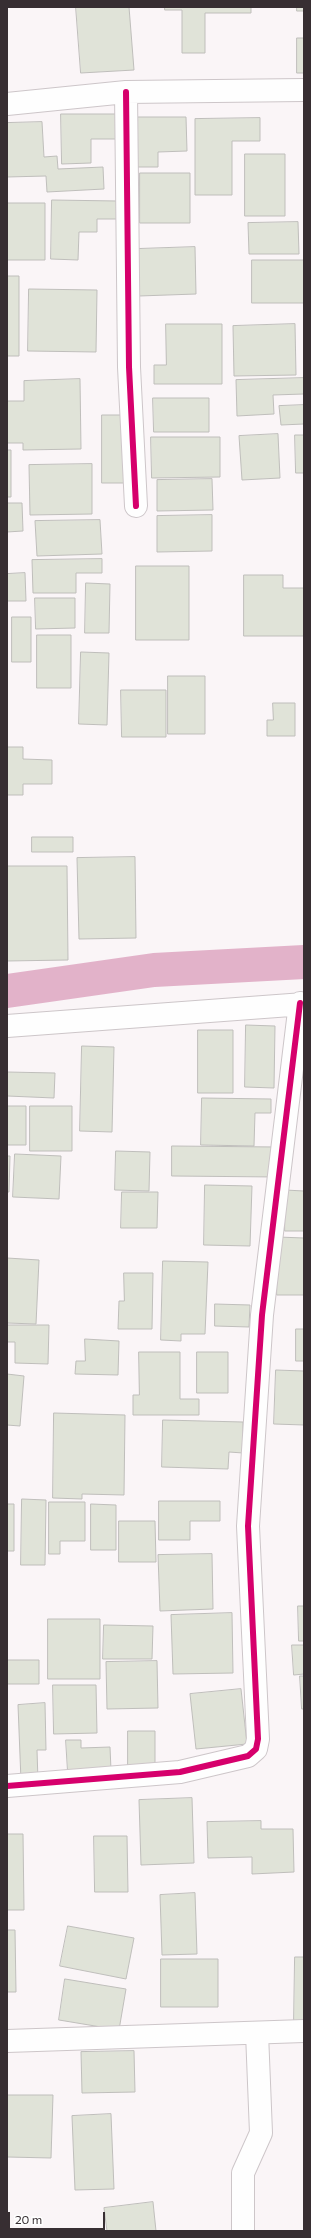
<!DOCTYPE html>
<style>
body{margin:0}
#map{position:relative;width:311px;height:2238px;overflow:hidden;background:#faf5f7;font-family:Commissioner,sans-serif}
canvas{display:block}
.frame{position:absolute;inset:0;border:8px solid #372e32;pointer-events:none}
.scale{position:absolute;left:8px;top:2212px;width:97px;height:18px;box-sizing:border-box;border:2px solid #372e32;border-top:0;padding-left:5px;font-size:12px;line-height:14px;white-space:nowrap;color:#372e32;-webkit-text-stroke:3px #fff;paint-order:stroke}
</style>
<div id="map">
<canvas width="311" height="2238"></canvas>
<div class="frame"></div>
<div class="scale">20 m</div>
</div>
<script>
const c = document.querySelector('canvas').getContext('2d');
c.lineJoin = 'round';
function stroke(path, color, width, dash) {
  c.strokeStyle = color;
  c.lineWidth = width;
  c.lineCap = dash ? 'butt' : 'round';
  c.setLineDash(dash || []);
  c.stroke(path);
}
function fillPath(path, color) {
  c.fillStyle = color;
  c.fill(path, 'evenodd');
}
const canal = new Path2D(`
 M7,991L154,970L304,962`);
const building = new Path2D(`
 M76,7H129L134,70L81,73Z
 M165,7H251V13H205V53H182V10H165Z
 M297,7H304V11H297Z
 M297,38H304V73H297Z
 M61,114H116V139H91V163L62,164Z
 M137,117H186L187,151L158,152V167H137Z
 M260,118V141H232V195H195V119Z
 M42,122L44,157L57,156L58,169L103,167L104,189L47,192L46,176L7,177V123Z
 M245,154H285V216H245Z
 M140,173H190V223H140Z
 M52,200L118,201V219H97V232H79L78,260L51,259Z
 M7,203H45V260H7Z
 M298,222L299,254H249L248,223Z
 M195,247L196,294L139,296L137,249Z
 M252,260H304V303H252Z
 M7,276H19V356H7Z
 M29,289L97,290L96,352L28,351Z
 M166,324H222V384H154V365H166Z
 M295,324L296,375L234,376L233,326Z
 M304,378V394L273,395L274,414L237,416L236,380Z
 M80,379L81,449L23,450V443H7V401H24V381Z
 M153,398H209V432H154Z
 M304,405V424L281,425L279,406Z
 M102,415H127V483H102Z
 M278,434L280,478L242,480L239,436Z
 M295,435H304V473H296Z
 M151,437H220V477L152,478Z
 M7,450H11V497H7Z
 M92,464V514L30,515L29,465Z
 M212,479L213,510L157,511V480Z
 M7,503H22L23,531L7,532Z
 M212,515V551L157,552V516Z
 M100,520L102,554L37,556L35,521Z
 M102,559V573H76V593H33L32,560Z
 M136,566H189V640H136Z
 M25,573L26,601H7V574Z
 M244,575H283V588H304V636H244Z
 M86,583L110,584L109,633H85Z
 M35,598H75V628L36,629Z
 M12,617H31V662H12Z
 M37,635H71V688H37Z
 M81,652L109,653L107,725L79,724Z
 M168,676H205V734H168Z
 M121,690H166V737H122Z
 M273,703H295V736H267V720H273Z
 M7,747H23V759L52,760V784H23V795H7Z
 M32,837H73V852H32Z
 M135,857L136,938L79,939L77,858Z
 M7,866H67L68,960L7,961Z
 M246,1025L275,1026L274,1088L245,1087Z
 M198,1030H233V1093H198Z
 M82,1046L114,1047L112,1132L80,1131Z
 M7,1072L55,1073L54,1098L7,1096Z
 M202,1098L271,1099V1113H255L254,1146L201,1145Z
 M7,1106H26V1145H7Z
 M30,1106H72V1151H30Z
 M172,1146L277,1147V1177L172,1176Z
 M116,1151L150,1152L149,1191L115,1190Z
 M15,1154L61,1156L59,1199L13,1197Z
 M7,1156H10L9,1192H7Z
 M205,1185L252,1186L250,1246L204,1245Z
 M285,1190L304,1191V1231H285Z
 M122,1192H158L157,1228H121Z
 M278,1237L304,1238V1295H277Z
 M7,1258L39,1260L36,1324L7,1323Z
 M163,1261L208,1262L205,1334H181V1341L161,1340Z
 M124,1273H153L152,1329H118L119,1301H124Z
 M215,1304L250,1305L249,1327L215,1326Z
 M7,1325H49L48,1364L15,1363V1342H7Z
 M296,1329H304V1361H296Z
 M85,1339L119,1341L118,1375L75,1374L76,1361H85Z
 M139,1352H180V1399H199V1415H133V1395H139Z
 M197,1352H228V1393H197Z
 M276,1370L304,1371V1425L274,1424Z
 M7,1374L24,1376L20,1426L7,1425Z
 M54,1413L125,1415L124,1495L82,1494V1499L53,1498Z
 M163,1420L243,1422V1453L229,1452L228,1469L162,1467Z
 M22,1499L46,1500L45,1565H21Z
 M159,1501H220V1521H190V1540H159Z
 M49,1502H85V1541H60V1554H49Z
 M7,1504H14V1551H7Z
 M91,1504L116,1505V1550H91Z
 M119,1521H155L156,1562H119Z
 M212,1554L213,1609L160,1611L158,1555Z
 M298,1606H304V1641H299Z
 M232,1613L233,1673L173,1674L171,1615Z
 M48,1619H100V1679H48Z
 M104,1625L153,1626L152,1659H103Z
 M292,1645H304V1674L294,1675Z
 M7,1660H39V1684H7Z
 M157,1661L158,1708L107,1709L106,1662Z
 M300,1676H304V1709H302Z
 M53,1685H96L97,1733L54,1734Z
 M241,1689L247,1744L196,1749L190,1694Z
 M45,1703L46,1750H37L38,1781H21L18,1705Z
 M128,1731H155V1769H128Z
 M66,1740H81V1748L110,1747L111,1770L68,1772Z
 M192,1798L194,1863L141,1865L139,1800Z
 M261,1821V1829H293L294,1872L252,1874V1857L208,1858L207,1822Z
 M7,1834H23L24,1910H7Z
 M94,1836H127L128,1892H95Z
 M195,1893L197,1954L162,1955L160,1895Z
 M68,1926L134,1938L126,1979L60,1966Z
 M7,1930H15L16,1992H7Z
 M295,1957H304V2022L294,2021Z
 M161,1959H218V2007H161Z
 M65,1979L126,1989L119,2030L59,2020Z
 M134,2051L135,2092L82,2093L81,2052Z
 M7,2095H53L51,2158L7,2157Z
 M111,2114L114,2189L75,2190L72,2116Z
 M153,2202L156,2231H107L104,2208Z`);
const minor = new Path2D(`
 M126,92L129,367L136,506
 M7,104L126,92L304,90
 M7,1026L304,1004
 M7,1786L180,1772L248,1756L256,1749L258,1739L248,1526L262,1315L300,1003
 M7,2041L304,2031
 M243,2231V2173L261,2133L257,2033`);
const cycleway = new Path2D(`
 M126,92L129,367L136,506
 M7,1786L180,1772L248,1756L256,1749L258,1739L248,1526L262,1315L300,1003`);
stroke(canal, '#e2b2c9', 34);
fillPath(building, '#e0e3d8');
stroke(building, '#bfbebb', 1);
stroke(minor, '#cdc6c9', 24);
stroke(minor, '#fefefe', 22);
stroke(cycleway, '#d6006c', 6);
</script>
